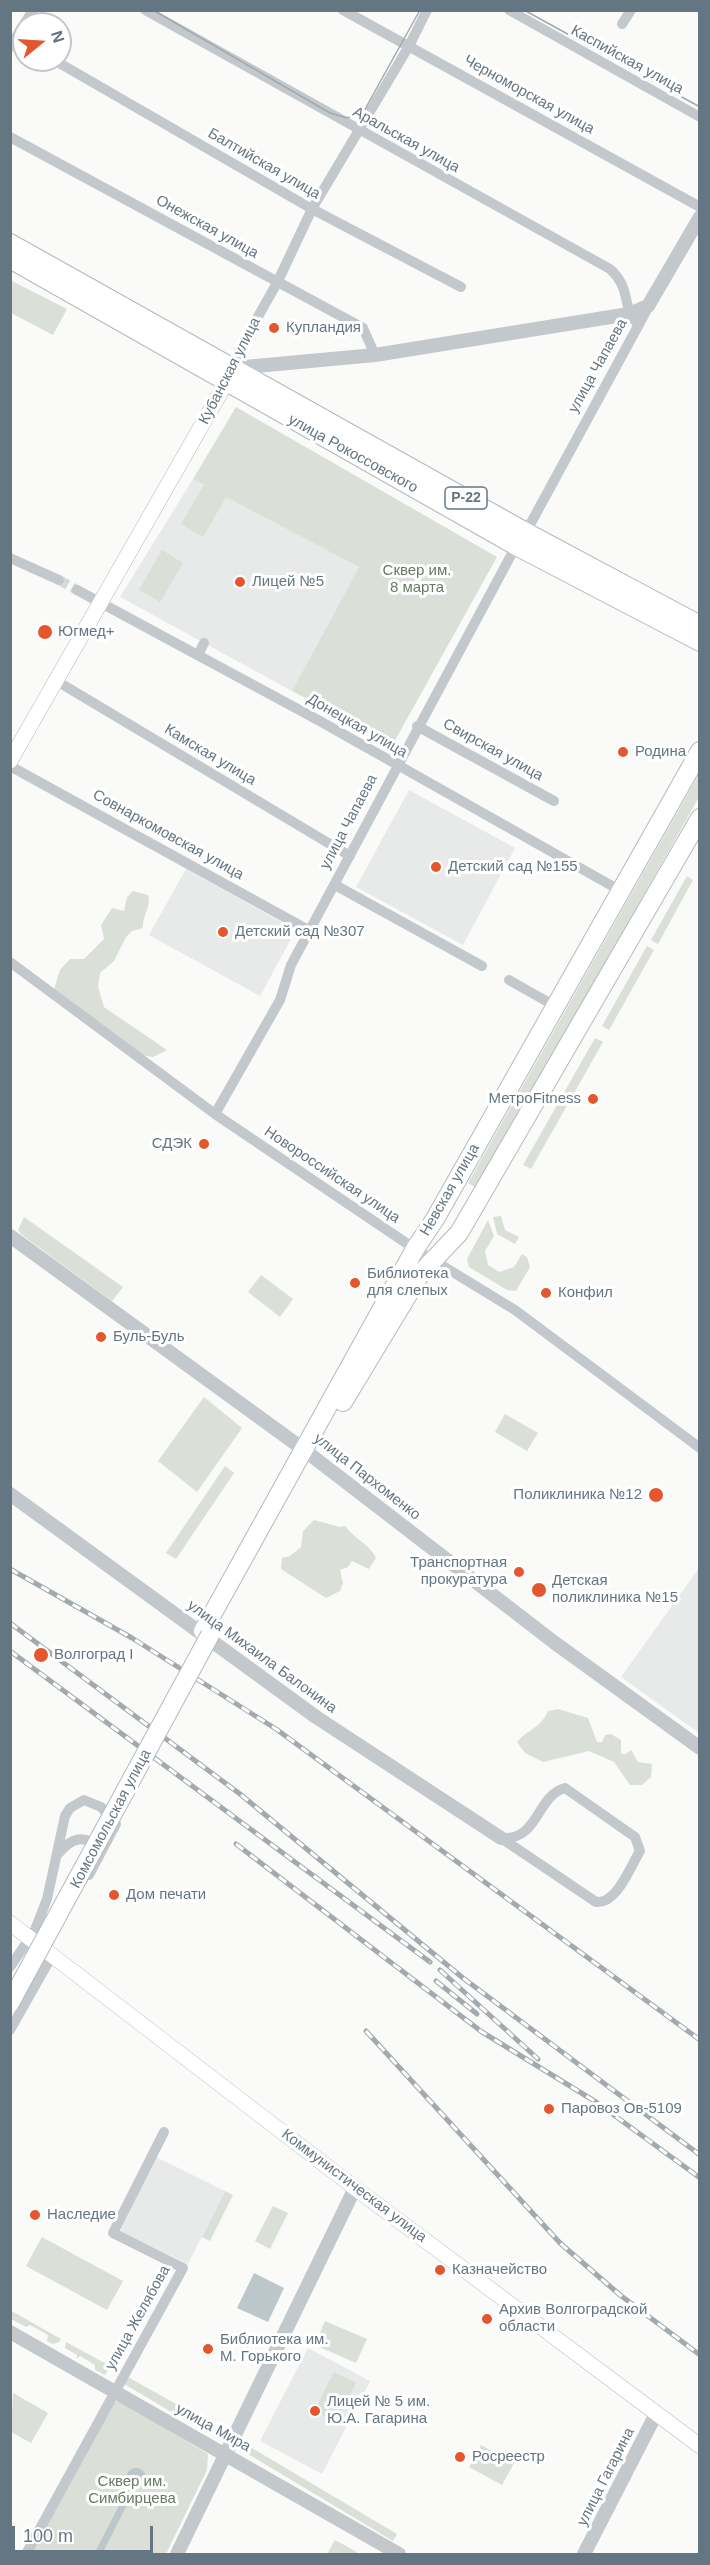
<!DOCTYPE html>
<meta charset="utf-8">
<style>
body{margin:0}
#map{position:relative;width:710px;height:2565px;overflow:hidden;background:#fafaf8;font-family:Arial,sans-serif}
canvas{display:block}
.frame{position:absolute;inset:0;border:12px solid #657683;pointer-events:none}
.north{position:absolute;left:12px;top:12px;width:60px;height:60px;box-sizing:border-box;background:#fff;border:2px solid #c1c8cd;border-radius:50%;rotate:72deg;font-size:16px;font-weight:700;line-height:24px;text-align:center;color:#657683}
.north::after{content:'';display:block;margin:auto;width:21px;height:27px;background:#e4572e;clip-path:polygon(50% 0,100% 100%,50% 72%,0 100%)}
.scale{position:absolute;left:12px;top:2526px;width:141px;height:27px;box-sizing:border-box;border:3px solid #657683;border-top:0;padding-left:8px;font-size:18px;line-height:21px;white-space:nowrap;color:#657683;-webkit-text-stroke:4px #fff;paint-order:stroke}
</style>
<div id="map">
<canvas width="710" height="2565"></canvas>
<div class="frame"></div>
<div class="north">N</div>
<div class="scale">100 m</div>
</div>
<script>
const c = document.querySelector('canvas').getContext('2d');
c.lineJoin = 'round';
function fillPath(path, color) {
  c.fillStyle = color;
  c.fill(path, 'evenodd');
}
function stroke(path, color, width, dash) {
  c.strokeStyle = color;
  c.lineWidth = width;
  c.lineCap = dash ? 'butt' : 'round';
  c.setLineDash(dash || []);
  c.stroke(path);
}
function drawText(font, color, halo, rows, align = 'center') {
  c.font = font + ' Arial,sans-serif';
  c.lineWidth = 6;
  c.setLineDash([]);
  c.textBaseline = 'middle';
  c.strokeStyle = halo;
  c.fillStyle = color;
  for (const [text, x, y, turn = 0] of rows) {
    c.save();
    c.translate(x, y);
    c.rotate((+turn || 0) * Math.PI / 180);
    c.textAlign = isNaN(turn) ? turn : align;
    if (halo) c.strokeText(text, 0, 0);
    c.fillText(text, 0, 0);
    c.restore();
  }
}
const built = new Path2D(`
 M193,479L359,567L292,691L120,597Z
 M409,790L515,848L463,945L356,887Z
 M186,869L296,930L260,996L149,935Z
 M699,1568V1733L621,1677Z
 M156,2157L225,2191L188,2264L120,2231Z
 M308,2348L370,2381L322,2474L260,2441Z`);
const green = new Path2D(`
 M10,280L67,309L53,335L11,313Z
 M236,407L497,557L393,744L292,691L359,567L226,497L203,537L181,524L204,485L193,479Z
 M162,550L183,563L160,602L139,590Z
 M699,774V797L478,1189L468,1183Z
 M687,876L693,880L658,944L651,940Z
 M133,891L148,895C152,906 142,916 143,928L132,931L126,937L114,961L100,973L98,987L104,1007L167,1050L153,1057L142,1055L54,989L60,970L70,959H84L104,939L101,925L112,908L124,911L127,897Z
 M647,946L654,950L609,1030L602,1026Z
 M595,1038L603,1042L531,1169L523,1165Z
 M501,1216L505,1230L519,1237L515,1244L497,1234L493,1217Z
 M24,1217L123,1287L112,1301L22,1235L18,1230Z
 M488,1220L494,1236L485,1251L488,1265L499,1272L514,1267L522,1254L527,1257L530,1267L516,1291L507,1290L469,1267L467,1259Z
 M261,1275L293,1299L280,1317L248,1292Z
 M204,1397L242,1428L197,1492L158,1461Z
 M505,1414L538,1433L527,1451L495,1432Z
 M225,1466L234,1473L176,1559L166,1553Z
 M314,1520L340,1527L345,1526C354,1539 370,1544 376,1558L369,1569L352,1561L348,1567L340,1570L343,1583L340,1591L326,1598L281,1569L282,1558L290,1556L301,1547L303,1531Z
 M558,1709L588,1718L597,1742H602L605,1735L611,1734L621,1740V1754H626L631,1750L638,1762L652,1764L651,1777L642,1785H630L614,1762L589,1751L543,1762L525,1753L517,1742C528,1729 541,1728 548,1711Z
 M225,2191L233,2195L210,2241L202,2237Z
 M273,2206L288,2213L270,2249L255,2241Z
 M42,2237L123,2281L107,2310L26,2266Z
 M10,2310L61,2339L59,2342L53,2344L47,2341L48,2335L30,2325L26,2327L11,2319Z
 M325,2321L367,2339L356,2363L315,2345Z
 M66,2342L110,2366L105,2375L95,2370V2365L80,2356L77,2359V2355L65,2348Z
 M334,2372L356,2383L336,2422L314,2411Z
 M126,2376L212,2424L207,2433L124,2384Z
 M13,2393L48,2413L31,2443L11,2432Z
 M121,2401L208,2454L207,2470L166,2554H29L115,2402Z
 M481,2445L514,2463L502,2485L469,2467Z
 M252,2448L397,2534L393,2541L248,2454Z
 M335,2540L357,2552L356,2554H327Z`);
const water = new Path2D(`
 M254,2273L284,2288L268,2322L237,2308Z
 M126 2478a10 10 0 1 1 20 0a10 10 0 1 1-20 0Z
 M123,2498L129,2501L102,2554H94Z`);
const minorTunnel = new Path2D(`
 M59,580L77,590`);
const minor = new Path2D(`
 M145,10L610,269C633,290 620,307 639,325
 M343,10L700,207
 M509,10L700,117
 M622,24L631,10
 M10,47L33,10
 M54,60L312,209L461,287
 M10,137L363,328L375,355
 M234,368L238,352L277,283L312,209L409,46L427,10
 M526,532L650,304
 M10,558L59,580
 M77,590L318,720L621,891
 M198,655L204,643
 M55,680L350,856
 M417,726L554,801
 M10,766L310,931
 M335,885L482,966
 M10,962L215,1114L415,1249L515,1310L700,1448
 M509,980L555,1006
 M215,1114L280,1000L291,965L516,546
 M565,1788L635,1837L640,1851C630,1867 617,1904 596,1902L501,1838C539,1841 536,1796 565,1788Z
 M58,1854C71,1838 85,1833 99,1849
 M10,1967L35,1930L47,1899L65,1816L70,1808L84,1800L101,1807L116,1824L89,1875
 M10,2030L53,1954
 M26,2554L183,2268L113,2233L164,2132`);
const tertiary = new Path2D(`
 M234,368L375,355L629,314L648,306L700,217
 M10,1236L303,1449L555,1643L700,1748
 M10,1494L316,1717L501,1838
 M10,2332L399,2554
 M177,2554L355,2188
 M584,2554L656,2414`);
const secondary = new Path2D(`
 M10,761L231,374
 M10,1923L355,2188L700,2446`);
const primary = new Path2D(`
 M343,1402L421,1273L459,1233L700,818
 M203,1631L415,1249L435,1219L700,751`);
const trunk = new Path2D(`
 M10,243L526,532L700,625
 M10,259L516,546L700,642`);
const tram = new Path2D(`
 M153,10L330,113L347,118L364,111L420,10
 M524,10L700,107`);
const rail = new Path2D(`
 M10,1569L132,1638L276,1729L700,2040
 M10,1623L240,1794L463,1978L700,2155
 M10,1651L430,1962
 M236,1844L482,2032L596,2102L700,2178
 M440,1970L538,2059
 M436,1981L477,2014
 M366,2031L560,2243L620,2295L700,2355`);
const primaryBridge = new Path2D(`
 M10,2003L210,1635`);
const markers = [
 [274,328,6,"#e4572e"],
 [240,582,6,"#e4572e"],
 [45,632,8,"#e4572e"],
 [623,752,6,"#e4572e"],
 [436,867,6,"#e4572e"],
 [223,932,6,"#e4572e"],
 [593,1099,6,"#e4572e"],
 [204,1144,6,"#e4572e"],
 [355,1283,6,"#e4572e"],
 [546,1293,6,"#e4572e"],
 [101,1337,6,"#e4572e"],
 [656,1495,8,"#e4572e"],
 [519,1572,6,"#e4572e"],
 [539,1590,8,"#e4572e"],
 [41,1655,8,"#e4572e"],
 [114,1895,6,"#e4572e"],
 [549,2109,6,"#e4572e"],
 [35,2215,6,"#e4572e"],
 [440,2270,6,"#e4572e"],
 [487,2319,6,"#e4572e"],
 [208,2349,6,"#e4572e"],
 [315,2411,6,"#e4572e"],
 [460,2457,6,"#e4572e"]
];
const shields = [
 [466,498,42]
];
const shieldNames = [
 ["Р-22",466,498]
];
const streetNames = [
 ["Каспийская улица",627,60,29],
 ["Черноморская улица",529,95,29],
 ["Аральская улица",406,140,29],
 ["Балтийская улица",264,164,30],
 ["Онежская улица",207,227,29],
 ["улица Чапаева",598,366,-61],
 ["Кубанская улица",230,371,-63],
 ["улица Рокоссовского",353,454,29],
 ["Донецкая улица",357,726,30],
 ["Свирская улица",493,750,29],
 ["Камская улица",210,755,31],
 ["улица Чапаева",349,822,-62],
 ["Совнаркомовская улица",168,835,29],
 ["Новороссийская улица",332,1175,34],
 ["Невская улица",450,1190,-60],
 ["улица Пархоменко",367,1477,38],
 ["улица Михаила Балонина",262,1657,36],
 ["Комсомольская улица",111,1819,-62],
 ["Коммунистическая улица",354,2186,37],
 ["улица Желябова",138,2318,-61],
 ["улица Мира",213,2428,29],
 ["улица Гагарина",606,2477,-63]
];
const poiNames = [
 ["Купландия",286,328],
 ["Лицей №5",252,582],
 ["Югмед+",58,632],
 ["Родина",635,752],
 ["Детский сад №155",448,867],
 ["Детский сад №307",235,932],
 ["МетроFitness",581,1099,"right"],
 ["СДЭК",192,1144,"right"],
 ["Библиотека",367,1274],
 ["для слепых",367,1291],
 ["Конфил",558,1293],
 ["Буль-Буль",113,1337],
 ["Поликлиника №12",642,1495,"right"],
 ["Транспортная",507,1563,"right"],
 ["прокуратура",507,1580,"right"],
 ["Детская",552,1581],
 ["поликлиника №15",552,1598],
 ["Волгоград I",54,1655],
 ["Дом печати",126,1895],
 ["Паровоз Ов-5109",561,2109],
 ["Наследие",47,2215],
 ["Казначейство",452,2270],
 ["Архив Волгоградской",499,2310],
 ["области",499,2327],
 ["Библиотека им.",220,2340],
 ["М. Горького",220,2357],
 ["Лицей № 5 им.",327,2402],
 ["Ю.А. Гагарина",327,2419],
 ["Росреестр",472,2457]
];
const parkNames = [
 ["Сквер им.",417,571],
 ["8 марта",417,588],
 ["Сквер им.",132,2482],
 ["Симбирцева",132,2499]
];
fillPath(built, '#e8e9e9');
fillPath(green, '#dadfd7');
fillPath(water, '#bbc7cb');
stroke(minorTunnel, '#d5d9db', 10, [10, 5]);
stroke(secondary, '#b3babf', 16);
stroke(primary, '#b5babe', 20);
stroke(trunk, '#b4b9bd', 20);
stroke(minor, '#c3c8cc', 10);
stroke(tertiary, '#c3c8cc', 14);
stroke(secondary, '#fff', 15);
stroke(primary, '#fff', 18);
stroke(trunk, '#fff', 18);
stroke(tram, '#a2aab0', 1.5);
stroke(rail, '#a2aab0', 5);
stroke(rail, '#fff', 3, [9]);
stroke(primaryBridge, '#b5babe', 20, []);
stroke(primaryBridge, '#fff', 18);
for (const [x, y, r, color] of markers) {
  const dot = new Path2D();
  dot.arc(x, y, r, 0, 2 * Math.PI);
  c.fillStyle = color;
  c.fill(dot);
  stroke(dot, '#fff', 2);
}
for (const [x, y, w] of shields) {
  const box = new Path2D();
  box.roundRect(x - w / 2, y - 11, w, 22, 4.5);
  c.fillStyle = '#fff';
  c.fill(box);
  stroke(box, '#657683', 1.5);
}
drawText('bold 14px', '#657683', null, shieldNames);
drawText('15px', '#657683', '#fff', streetNames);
drawText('15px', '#657683', '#fff', poiNames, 'left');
drawText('15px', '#687a64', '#fff', parkNames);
</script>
